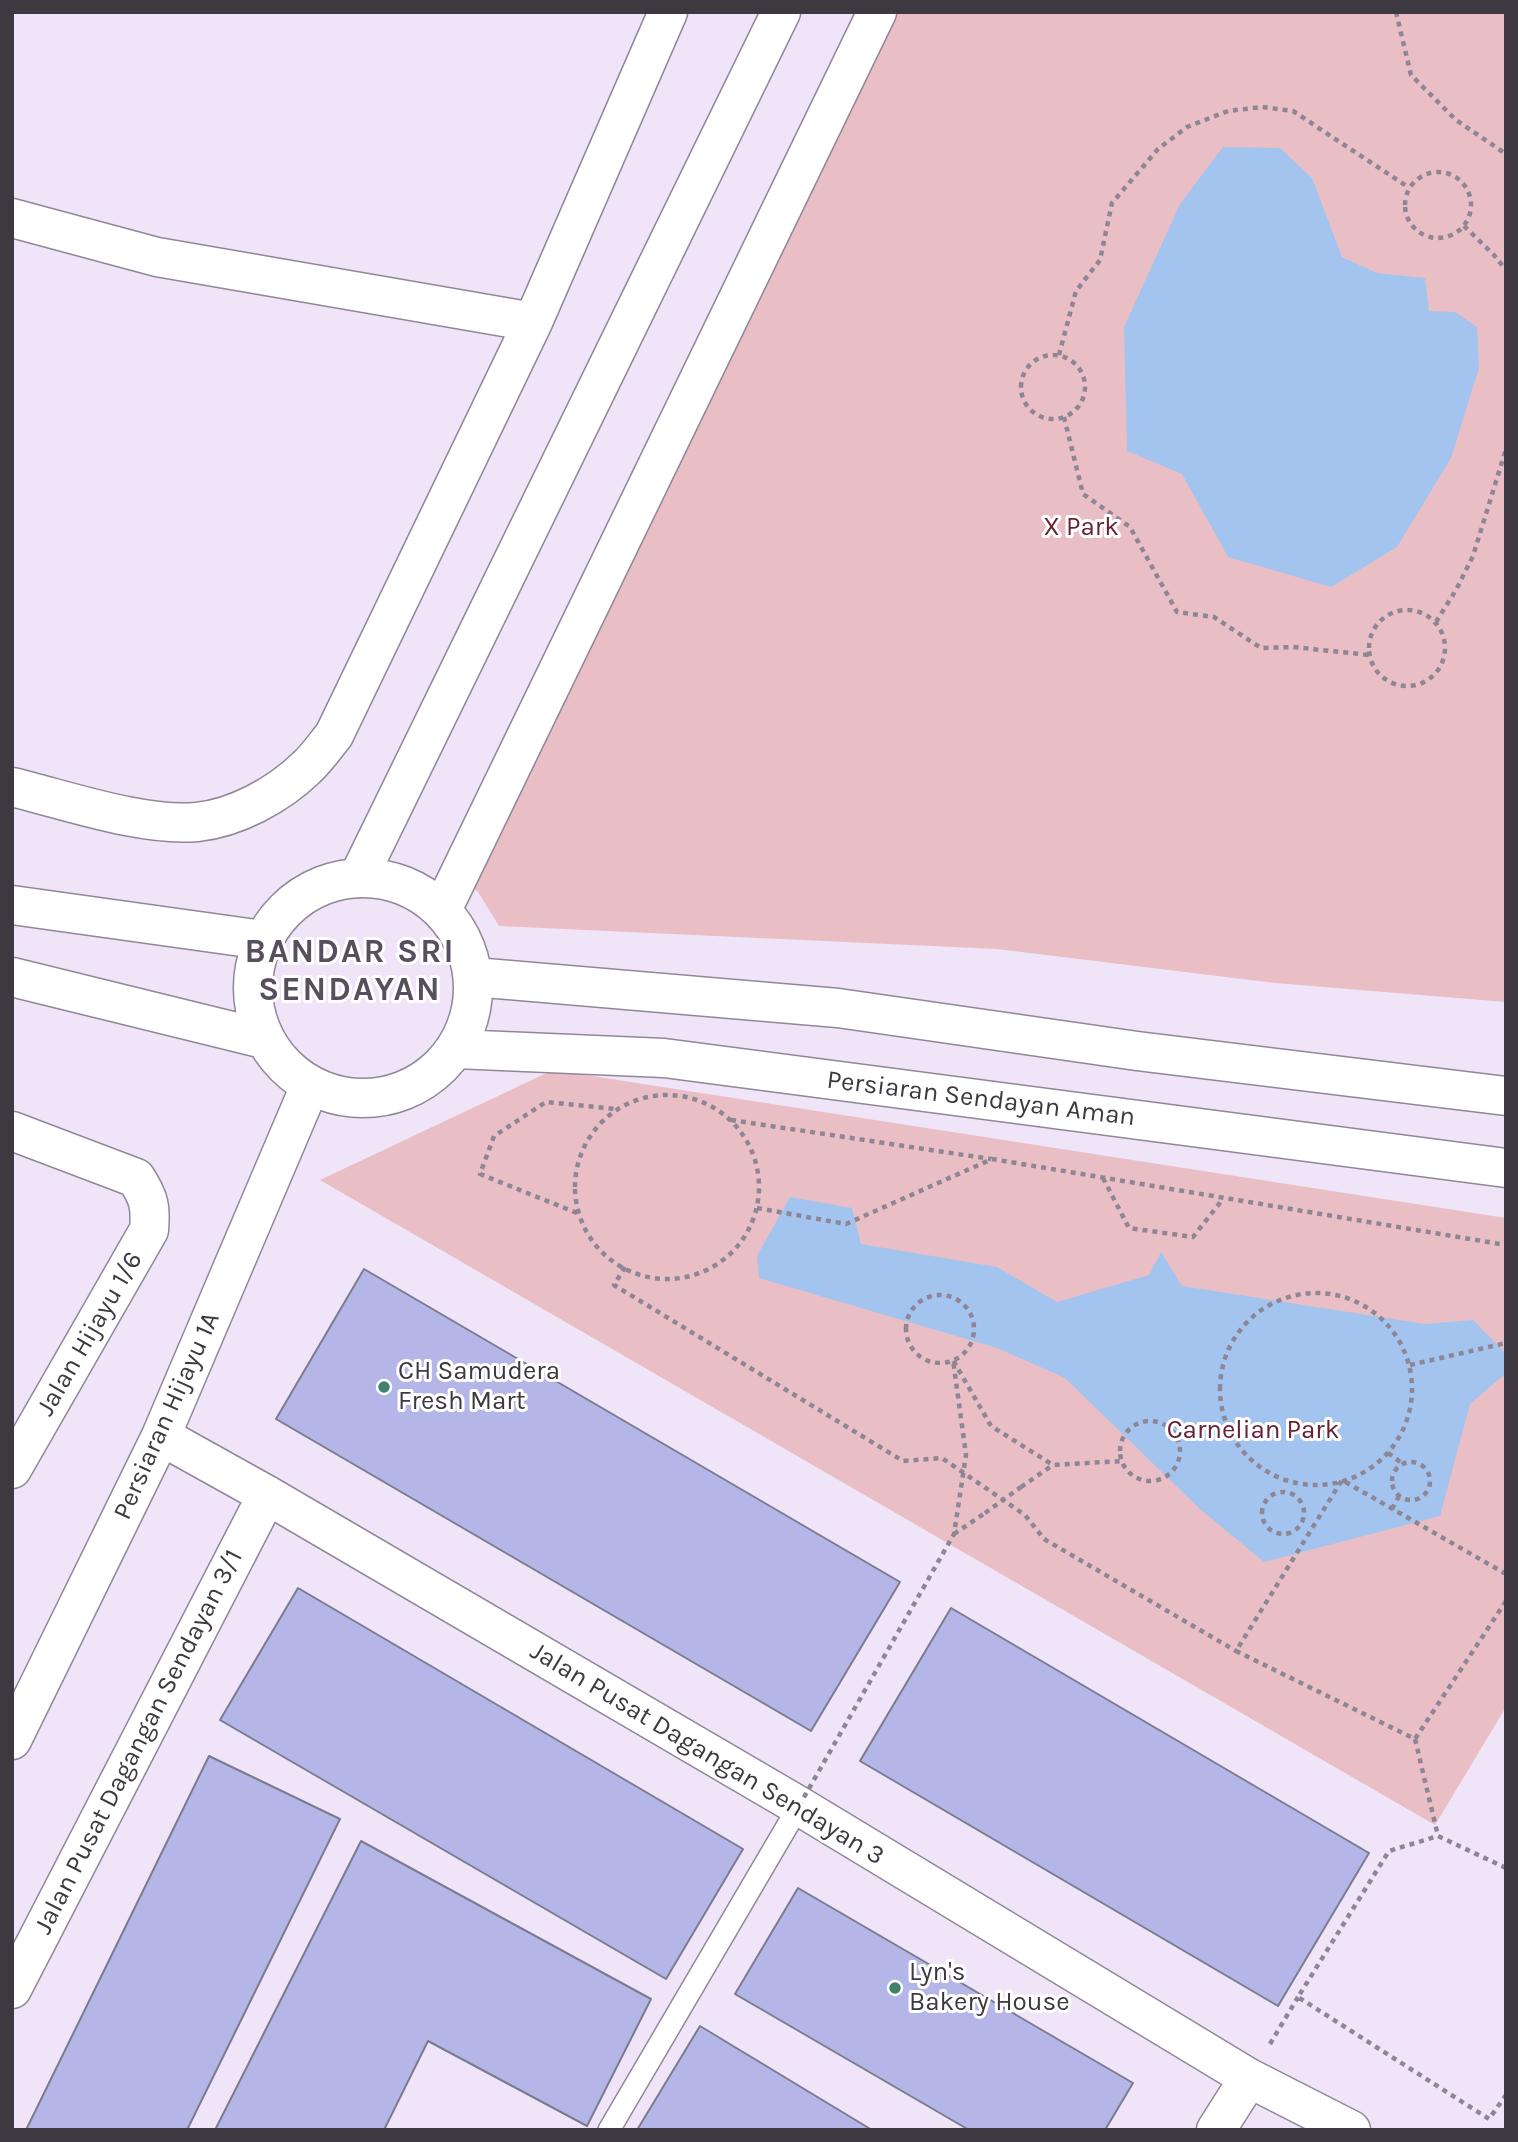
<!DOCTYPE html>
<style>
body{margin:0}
#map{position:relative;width:1518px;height:2142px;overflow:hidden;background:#f0e4f8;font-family:Karla,sans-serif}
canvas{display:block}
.frame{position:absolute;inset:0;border:14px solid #3e3941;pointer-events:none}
</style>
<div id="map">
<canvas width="1518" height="2142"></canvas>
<div class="frame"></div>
</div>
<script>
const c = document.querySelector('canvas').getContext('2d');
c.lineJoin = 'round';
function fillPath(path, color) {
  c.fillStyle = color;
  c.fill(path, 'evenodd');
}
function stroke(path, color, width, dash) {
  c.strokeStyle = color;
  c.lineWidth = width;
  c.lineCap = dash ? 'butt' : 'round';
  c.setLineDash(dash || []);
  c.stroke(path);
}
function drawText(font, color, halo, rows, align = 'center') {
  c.font = font + ' Karla,sans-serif';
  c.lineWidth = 6;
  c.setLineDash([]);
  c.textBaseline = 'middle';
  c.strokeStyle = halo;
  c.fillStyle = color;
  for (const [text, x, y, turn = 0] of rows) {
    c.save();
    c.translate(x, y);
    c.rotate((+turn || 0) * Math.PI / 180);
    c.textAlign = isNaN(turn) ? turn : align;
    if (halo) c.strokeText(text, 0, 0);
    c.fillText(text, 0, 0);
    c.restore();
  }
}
const green = new Path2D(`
 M855,12H1506V1002L1275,983L997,949L499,926L478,892L449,868Z
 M553,1070L1506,1218V1707L1435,1825L320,1180Z`);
const water = new Path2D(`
 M1223,147L1280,148L1312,178L1342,257L1377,273L1425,278L1429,311L1455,312L1477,327L1479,368L1451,458L1397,547L1331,587L1228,557L1182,474L1127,451L1124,327L1180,204Z
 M790,1197L852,1208L861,1244L997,1267L1057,1302L1149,1275L1161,1252L1182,1286L1425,1324L1473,1320L1506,1354V1373L1470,1404L1440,1516L1264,1562L1201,1510L1065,1378L997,1348L759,1278L757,1256Z`);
const building = new Path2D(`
 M364,1269L900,1582L811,1731L276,1419Z
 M298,1588L743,1849L666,1979L220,1720Z
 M951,1608L1369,1853L1278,2006L860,1761Z
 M209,1756L340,1819L187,2130H26Z
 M361,1841L651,1999L587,2126L428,2041L384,2130H215Z
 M798,1888L1133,2083L1105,2130H969L735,1994Z
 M700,2026L872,2130H637Z`);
const path = new Path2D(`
 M1396,12L1411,75L1456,120L1506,154
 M1405 205a33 33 0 1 1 66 0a33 33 0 1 1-66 0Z
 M1464,226L1493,254L1506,270
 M1059,355L1076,291L1100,260L1112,203L1158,149L1187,127L1228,111L1262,107L1293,111L1408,187
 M1021 387a32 32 0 1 1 64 0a32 32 0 1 1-64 0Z
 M1064,417L1083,494L1130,527L1177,612L1214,617L1261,648L1293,647L1369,655
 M1369 648a38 38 0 1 1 76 0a38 38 0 1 1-76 0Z
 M1436,622L1456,590L1473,556L1506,449
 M575 1187a92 92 0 1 1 184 0a92 92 0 1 1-184 0Z
 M731,1120L991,1159
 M1103,1178L1129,1228L1193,1237L1223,1199
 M757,1208L846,1224L992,1159L1506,1245
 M577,1213L480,1174L494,1136L546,1102L616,1109
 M625,1267L614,1285L903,1461L942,1458L1025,1515L1044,1539L1236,1651
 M1220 1389a96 96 0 1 1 192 0a96 96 0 1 1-192 0Z
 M906 1329a34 34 0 1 1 68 0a34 34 0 1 1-68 0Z
 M1410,1365L1506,1343
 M1120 1451a30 30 0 1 1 60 0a30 30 0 1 1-60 0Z
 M1388,1453L1403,1464
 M1392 1481a19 19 0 1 1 38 0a19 19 0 1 1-38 0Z
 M1021,1487L1053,1465
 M1262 1513a21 21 0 1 1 42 0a21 21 0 1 1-42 0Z
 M1392,1509L1399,1496
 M954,1534L985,1513
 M1506,1574L1342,1480L1236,1651L1415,1739L1506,1601
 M1415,1739L1438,1836
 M1506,1868L1438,1836L1389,1851L1298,1997L1489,2119L1506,2095
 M1270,2044L1298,1997`);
const lane = new Path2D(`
 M609,2130L799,1806`);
const street = new Path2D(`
 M12,218L157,257L533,322
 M12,787C66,800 143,827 197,822C236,818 278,795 306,768C317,758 325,746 334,735L533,322L668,12
 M358,878L781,12
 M442,910L877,12
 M12,1131L136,1178C149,1198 151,1207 149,1230L12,1469
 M161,1436L267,1495L799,1806L1249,2078L1351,2130
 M12,1740L161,1436L310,1086
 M12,1989L267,1495
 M1216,2130L1249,2078`);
const secondary = new Path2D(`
 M253 988a110 110 0 1 1 220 0a110 110 0 1 1-220 0Z
 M12,905L263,940
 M12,977L264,1039
 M474,977L838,1008L1137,1051L1506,1096
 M456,1049L664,1058L1506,1168`);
const pathBridge = new Path2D(`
 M985,1513L1021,1487
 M799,1806L954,1534L966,1455L953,1360L991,1426L1053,1465L1122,1461`);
const markers = [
 [384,1387,7,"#41806d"],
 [895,1988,7,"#41806d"]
];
const parkNames = [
 ["X Park",1081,528],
 ["Carnelian Park",1253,1431]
];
const streetNames = [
 ["Persiaran Sendayan Aman",981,1099,7],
 ["Jalan Hijayu 1/6",90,1334,-60],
 ["Persiaran Hijayu 1A",167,1416,-66],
 ["Jalan Pusat Dagangan Sendayan 3/1",139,1742,-63],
 ["Jalan Pusat Dagangan Sendayan 3",707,1754,31]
];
const poiNames = [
 ["CH Samudera",398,1372],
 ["Fresh Mart",398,1402],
 ["Lyn's",909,1973],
 ["Bakery House",909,2003]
];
const districtNames = [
 ["BANDAR SRI",350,953],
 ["SENDAYAN",350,991]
];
fillPath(green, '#e9bfc5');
fillPath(water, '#a3c4ef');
fillPath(building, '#b5b6e8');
stroke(building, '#7b7b8f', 2);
stroke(lane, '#918799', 24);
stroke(street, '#918799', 41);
stroke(secondary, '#918799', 41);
stroke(path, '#8e8694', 4.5, [5, 5]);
stroke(lane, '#fff', 21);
stroke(street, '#fff', 38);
stroke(secondary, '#fff', 38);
stroke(pathBridge, '#8e8694', 4.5, [5, 5]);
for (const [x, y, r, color] of markers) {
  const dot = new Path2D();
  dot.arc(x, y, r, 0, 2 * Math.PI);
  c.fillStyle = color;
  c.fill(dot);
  stroke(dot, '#fff', 2.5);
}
drawText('26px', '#662134', '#fff', parkNames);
drawText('26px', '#3e3941', '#fff', streetNames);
drawText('26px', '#3e3941', '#fff', poiNames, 'left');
c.letterSpacing = '2px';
drawText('bold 33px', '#574e5e', '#fff', districtNames);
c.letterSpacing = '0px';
</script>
